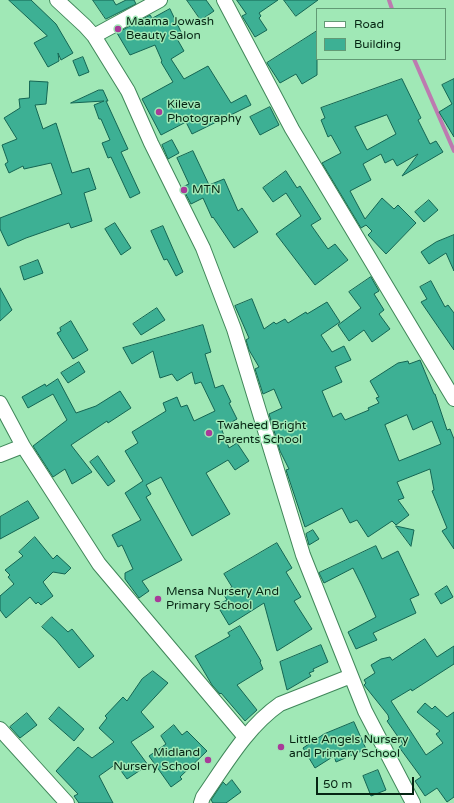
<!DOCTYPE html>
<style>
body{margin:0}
#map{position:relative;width:454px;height:803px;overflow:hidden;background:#a0e8b6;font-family:"Varela Round",sans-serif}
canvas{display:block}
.legend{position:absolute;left:316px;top:8px;width:130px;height:52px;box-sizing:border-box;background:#a0e8b6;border:1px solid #629a75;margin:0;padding:5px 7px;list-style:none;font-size:12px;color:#062513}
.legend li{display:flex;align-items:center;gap:8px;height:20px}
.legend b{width:20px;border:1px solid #629a75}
.scale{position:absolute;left:316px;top:777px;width:98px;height:18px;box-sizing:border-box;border:2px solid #062513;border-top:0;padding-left:5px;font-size:12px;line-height:14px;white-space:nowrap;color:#062513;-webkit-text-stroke:3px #a0e8b6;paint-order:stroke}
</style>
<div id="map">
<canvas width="454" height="803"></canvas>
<ul class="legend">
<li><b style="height:5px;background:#fff"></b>Road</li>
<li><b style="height:11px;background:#3db094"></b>Building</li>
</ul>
<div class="scale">50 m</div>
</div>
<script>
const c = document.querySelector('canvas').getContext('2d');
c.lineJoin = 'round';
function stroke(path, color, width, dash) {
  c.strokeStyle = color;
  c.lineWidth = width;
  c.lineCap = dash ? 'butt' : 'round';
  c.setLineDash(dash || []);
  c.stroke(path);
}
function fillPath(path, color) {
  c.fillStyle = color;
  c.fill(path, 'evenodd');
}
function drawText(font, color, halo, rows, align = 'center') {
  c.font = font + ' "Varela Round",sans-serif';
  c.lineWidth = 3;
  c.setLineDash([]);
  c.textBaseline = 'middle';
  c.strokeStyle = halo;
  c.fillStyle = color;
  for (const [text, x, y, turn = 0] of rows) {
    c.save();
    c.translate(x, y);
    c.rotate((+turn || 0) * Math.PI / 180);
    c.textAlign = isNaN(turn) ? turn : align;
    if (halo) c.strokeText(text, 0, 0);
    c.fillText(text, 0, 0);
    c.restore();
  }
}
const stream = new Path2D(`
 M389,0L392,9
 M414,59L454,151`);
const building = new Path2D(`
 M9,0H31L56,24L73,53L61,60L58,53L59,61L48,67L34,43L47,36Z
 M93,0H113L116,5L126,0H134L136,4L106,19Z
 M187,0H206L214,11L201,20Z
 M237,0H278L259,13L261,16L259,18L267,30L255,37L242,16L246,14Z
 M284,0H318L296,16Z
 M170,9L182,34L176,37L184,51L171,59L184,79L208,66L231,103L246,95L251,105L192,134L186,122L161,135L142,99L173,82L161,62L162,61L155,45L130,55L117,33L150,15L152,18Z
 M317,31V75L302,84L296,74L280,83L267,63Z
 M83,57L89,72L79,76L73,61Z
 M402,79L421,118L418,120L430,144L436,141L443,152L402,176L418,154L397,166L393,159L385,163L381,154L363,164L371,180L350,191L365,219L382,198L394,209L398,205L416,223L386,254L368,235L372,231L366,225L361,228L322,163L341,153L331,135L328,137L321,120L325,118L321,108ZM387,115L396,134L367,150L355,127Z
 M454,79V137L439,112L452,104L442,85Z
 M30,81L48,82L46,104L35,105L43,129L56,123L72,173L89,168L96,189L84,193L92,221L71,228L69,223L26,238L8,246L0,229V218L62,194L51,163L24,169L23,166L9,173L5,164L8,162L2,145L17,139L4,118L20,108L19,99L29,98Z
 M99,90H103L108,101H106L128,149L121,152L140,193L130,198L111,157L108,158L102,143L110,140L101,119H99L94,105L104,101L71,103Z
 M270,107L279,125L260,135L250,117Z
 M172,140L179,153L168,159L162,145Z
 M193,151L209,185L224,179L238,211L242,208L258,232L234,248L213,217L212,218L203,198L191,204L182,187L189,184L177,158Z
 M286,171L297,188L300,186L321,219L311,225L328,249L335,244L348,260L315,285L276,234L301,216L286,193L273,202L263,188Z
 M429,200L438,210L424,222L415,212Z
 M115,223L131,248L121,255L105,229Z
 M163,226L183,272L176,276L167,259L164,260L151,231Z
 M454,235V271L446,253L429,264L421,252L436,242Z
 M38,260L43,273L24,280L20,267Z
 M371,277L379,291L374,294L384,310L379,314L390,329L372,342L364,330L349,341L338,325L361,308L349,292Z
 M431,281L445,307L448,305L454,313V350L421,302L427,299L420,287Z
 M0,288L12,310L0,321Z
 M252,299L264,329L274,322L276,324L285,319L288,323L306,312L307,314L327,302L340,322L321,335L332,352L344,346L351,360L335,367L342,382L322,391L333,417L341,413L345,420L369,410L368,408L379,403L376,398L379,397L370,381L398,363L408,361L409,364L420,360L434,394H435L447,430L450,429L454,439V549L442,531L447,528L432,491L434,490L430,469L397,482L404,498L398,500L409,515L396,525L392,521L368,537L357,520L350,523L342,508L305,527L286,470L289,469L280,451L269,414L282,408L274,389L263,394L255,369L259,367L249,350L246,340L249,338L235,306ZM407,415L413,430L432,421L441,444L399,461L385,425Z
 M157,308L165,320L141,335L133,324Z
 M71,321L88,350L73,359L57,333L61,331L60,328Z
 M203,325L211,352L205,354L215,388L223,385L231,402L229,403L237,419L221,428L229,448L237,443L249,461L235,470L228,460L206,473L230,514L192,536L161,477L146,485L151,494L146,497L182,560L142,581L149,591L139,598L125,579V573L133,569L122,545L118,547L112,535L141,520L125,493L143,481L125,451L138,443L132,432L166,411L163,403L177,397L181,407L187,405L194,421L215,411L201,382L195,384L192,372L177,381L172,374L160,378L153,351L132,364L123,348Z
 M79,362L85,372L68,383L61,373Z
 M58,379L76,413L96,406L120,391L131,408L108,423L107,421L71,445L92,472L72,484L65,469L53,477L33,446L67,420L53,394L28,408L22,397L45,384L46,386Z
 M98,456L115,481L108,486L90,462Z
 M28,501L39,518L0,539V517Z
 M396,526L414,530L411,546Z
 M313,530L319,539L309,545L306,534Z
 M35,537L53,559L57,555L71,568L65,574L53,572L43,582L53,596L41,605L38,602L36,604L30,597L6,618L0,610V596L14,584L8,577L10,575L5,570L23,556L19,552Z
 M277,543L292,568L286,572L301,597L294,601L312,629L277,651L264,603L229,625L217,605L227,600L223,593L232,587L224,574Z
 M376,546L382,559L398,551L419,595L410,599L416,613L373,633L377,640L356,649L348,632L376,617L362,586L353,568L324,583L319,573Z
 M447,586L453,597L441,604L435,594Z
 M52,617L68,632L72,629L94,656L79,668L56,640L42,627Z
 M240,626L261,661L260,662L263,669L237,685L257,710L245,721L221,693L220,694L212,685L195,656L230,636L228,633Z
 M425,639L437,657L454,646V664L412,691L411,689L391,701L426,755L443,743L436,734L440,731L417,712L425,703L432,709L435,706L447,717L454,712V797L447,802L437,788L425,796L415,781L421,777L399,747L403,744L387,721L389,719L388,715L364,685L366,683L364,680L375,673L371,665L381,659L390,657L392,660Z
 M321,645L328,662L313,669L314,671L309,673L311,676L287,690L280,662Z
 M153,671L168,683L141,712L154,727L131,742L148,765L127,779L116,764L99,776L113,803H79L74,796L78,794L56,771L78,747L92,758L114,742L99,728L107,718L105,716L123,697L127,701L142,679Z
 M59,707L84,729L74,741L49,719Z
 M27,713L37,725L20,738L10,727Z
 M354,722L366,749L336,762L334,756L315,768L303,748L324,734Z
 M174,725L182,735L187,731L207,751L180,777L182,779L171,787L149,756L166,744L161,736Z
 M378,770L386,790L371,796L363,776Z
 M232,780L241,792L226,803H213L211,800L223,782L226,785Z`);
const street = new Path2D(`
 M57,0L85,26L94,36L128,91L151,143L203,248L234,329L303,555L365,711L413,803
 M224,0L292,129L454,399
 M94,36L160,0
 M0,403L23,446L99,564L245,737
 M0,455L23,446
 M0,729L67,803
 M201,803L203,797C226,764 247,727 280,704L351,676`);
const markers = [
 [118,29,4,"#a83b99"],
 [159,112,4,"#a83b99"],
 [184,190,4,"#a83b99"],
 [209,433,4,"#a83b99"],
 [158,599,4,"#a83b99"],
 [281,747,4,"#a83b99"],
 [208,760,4,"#a83b99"]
];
const poiNames = [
 ["Maama Jowash",126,22],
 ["Beauty Salon",126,36],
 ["Kileva",167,105],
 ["Photography",167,119],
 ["MTN",192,190],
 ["Twaheed Bright",217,426],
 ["Parents School",217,440],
 ["Mensa Nursery And",166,592],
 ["Primary School",166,606],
 ["Little Angels Nursery",289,740],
 ["and Primary School",289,754],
 ["Midland",200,753,"right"],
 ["Nursery School",200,767,"right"]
];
stroke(stream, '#bd7ab0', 4);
fillPath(building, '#3db094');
stroke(building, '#146553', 1);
stroke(street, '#40875a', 16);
stroke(street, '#fff', 14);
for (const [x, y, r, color] of markers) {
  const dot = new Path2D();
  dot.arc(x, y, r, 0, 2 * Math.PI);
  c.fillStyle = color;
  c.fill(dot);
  stroke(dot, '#a0e8b6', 1.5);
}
drawText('12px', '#062513', '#a0e8b6', poiNames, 'left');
</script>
